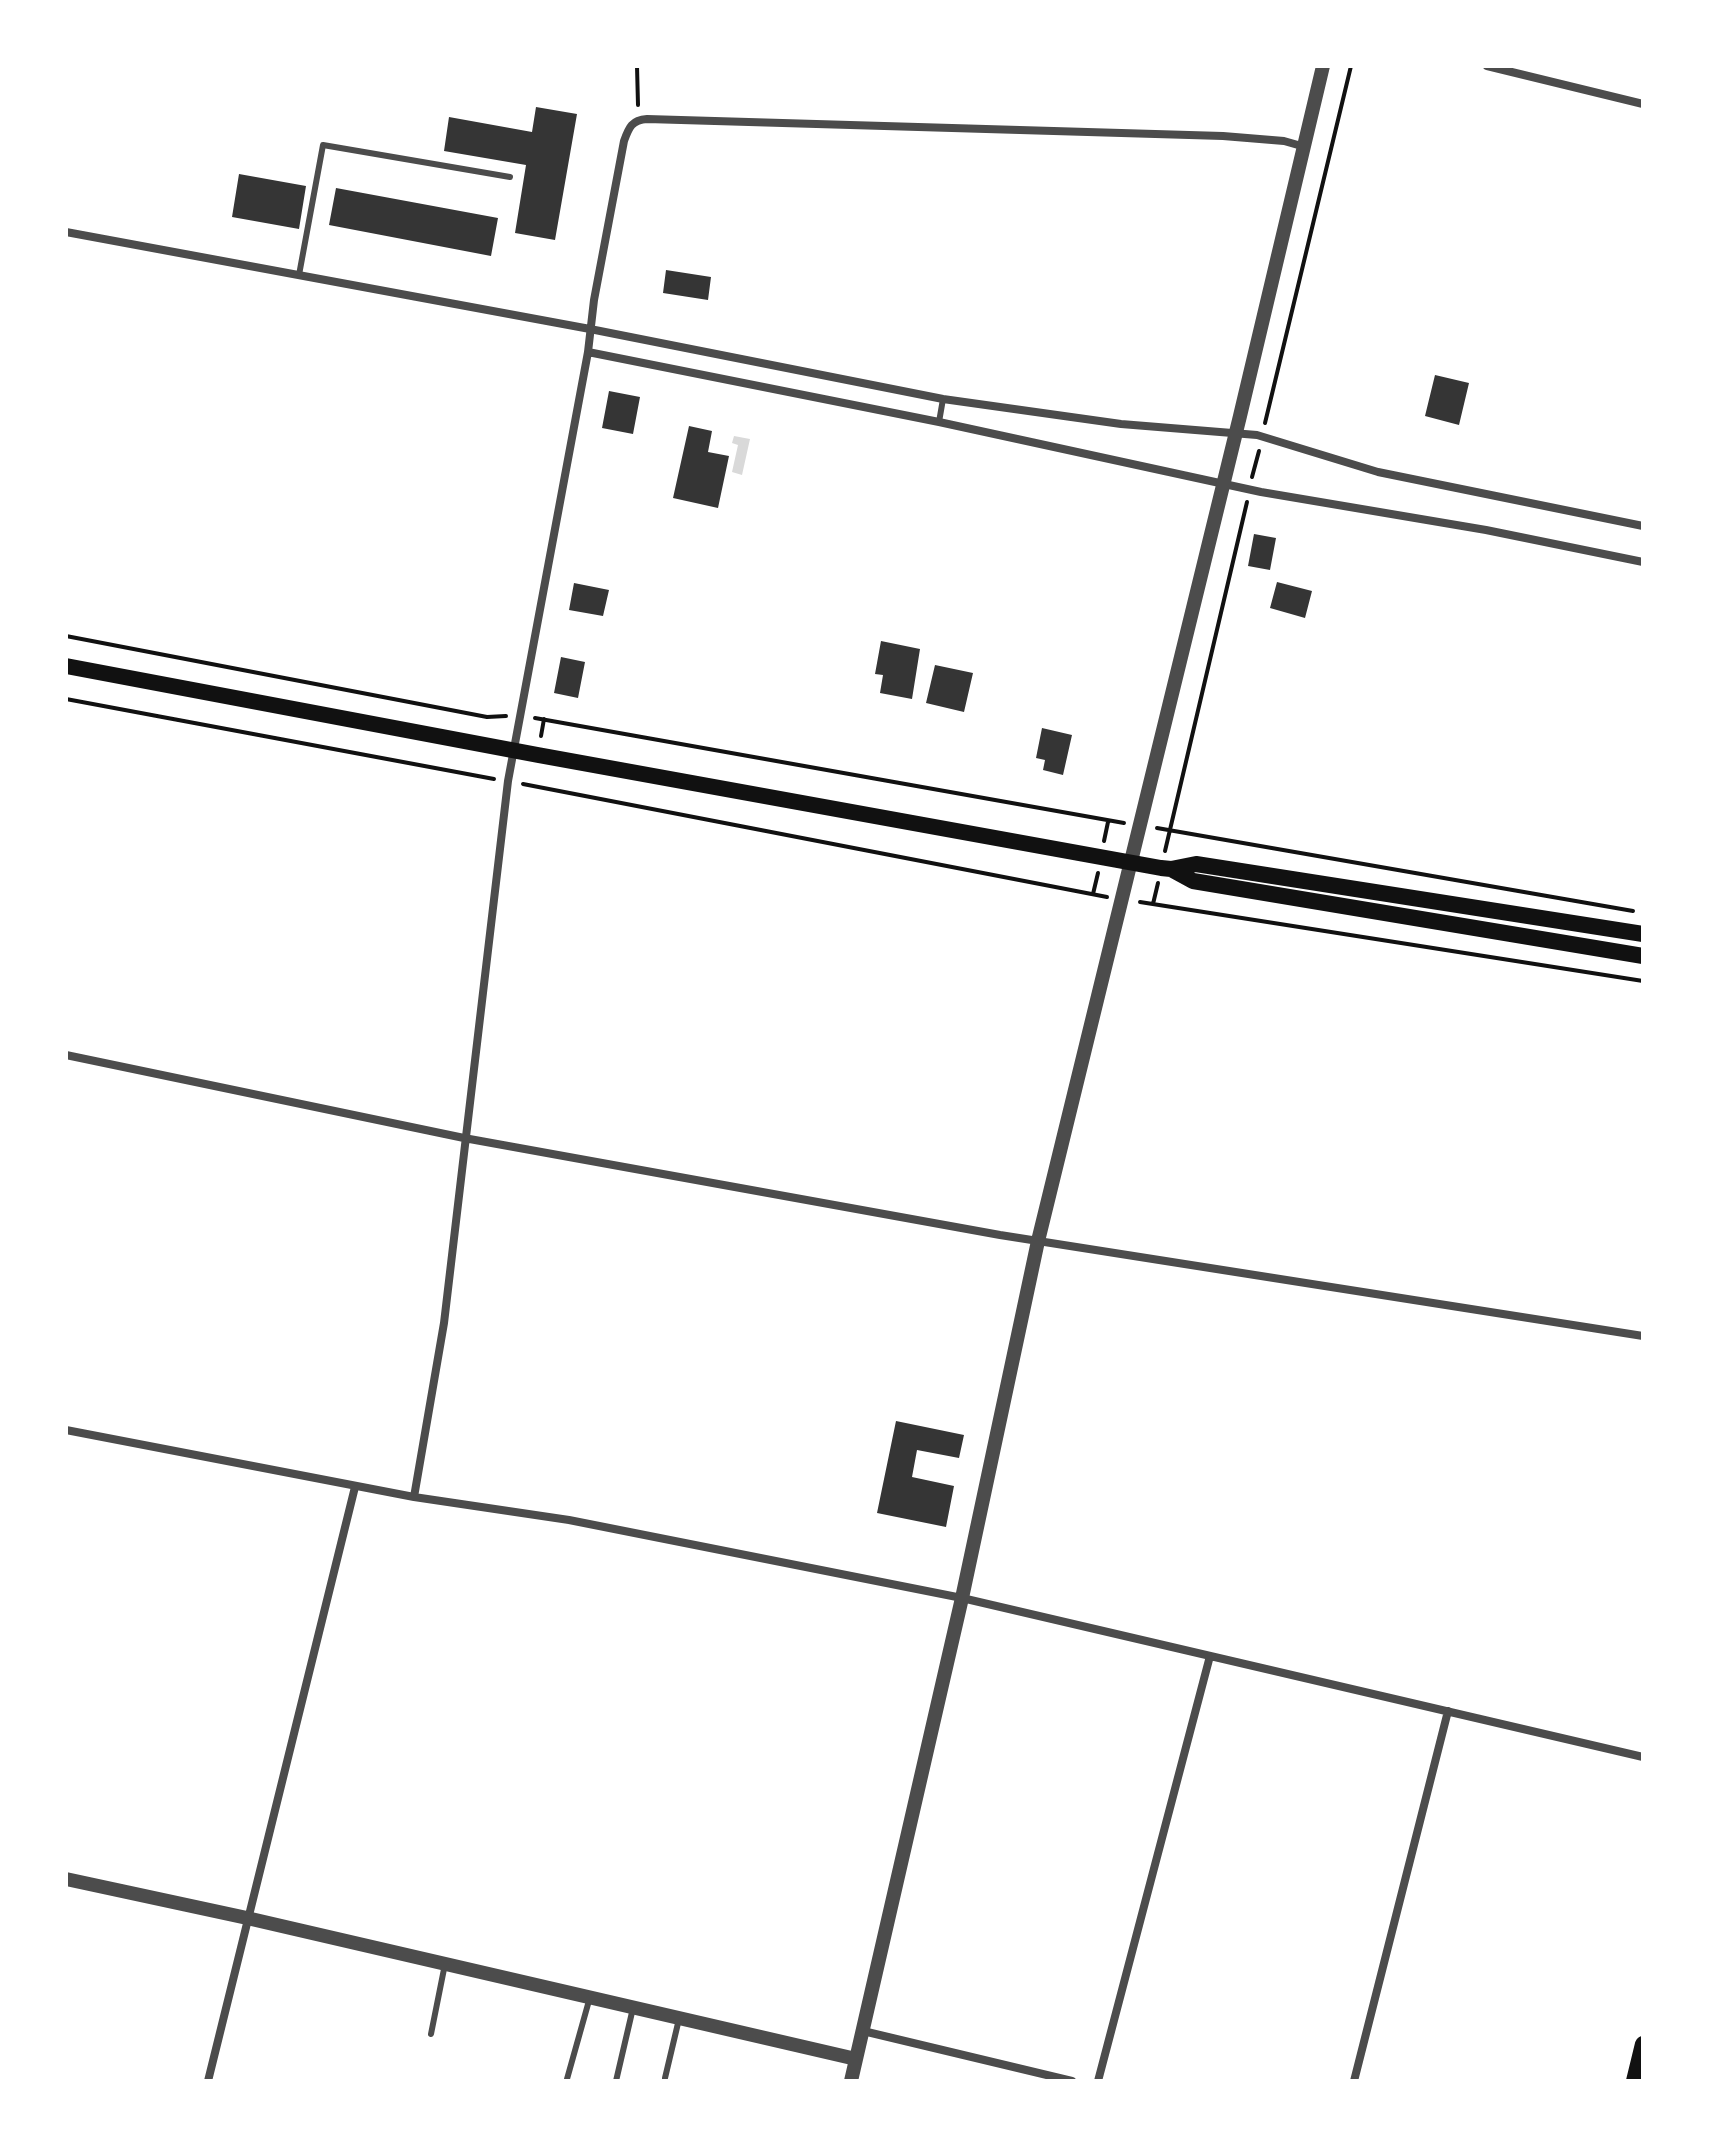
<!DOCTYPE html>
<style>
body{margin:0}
#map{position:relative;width:1709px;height:2147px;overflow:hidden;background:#fff;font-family:"Roboto Serif",serif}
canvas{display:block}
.frame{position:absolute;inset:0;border:68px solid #fff;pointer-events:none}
</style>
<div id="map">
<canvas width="1709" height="2147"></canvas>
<div class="frame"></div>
</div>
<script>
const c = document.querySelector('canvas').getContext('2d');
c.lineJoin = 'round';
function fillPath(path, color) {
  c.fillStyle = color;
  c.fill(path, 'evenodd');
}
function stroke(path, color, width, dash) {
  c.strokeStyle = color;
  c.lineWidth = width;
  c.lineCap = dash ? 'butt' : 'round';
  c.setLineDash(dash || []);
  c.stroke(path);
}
const water = new Path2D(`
 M734,436L750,439L742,475L732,472L738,445L732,443Z`);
const building = new Path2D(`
 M536,107L577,114L555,240L515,233L526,165L444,151L449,117L532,132Z
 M239,174L306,186L299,229L232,217Z
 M336,188L498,218L491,256L329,225Z
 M666,270L711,277L708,300L663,293Z
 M1435,375L1469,383L1459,425L1425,416Z
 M609,391L640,397L633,434L602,428Z
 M689,426L712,431L708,452L729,456L718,508L673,498Z
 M1254,534L1276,538L1270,570L1248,566Z
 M1277,582L1312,591L1305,618L1270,608Z
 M574,583L609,590L603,616L569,610Z
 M881,641L920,649L912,699L880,693L883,675L875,674Z
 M561,657L585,662L578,698L554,693Z
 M935,665L973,673L964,712L926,703Z
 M1042,728L1072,735L1063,775L1043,770L1045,760L1036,758Z
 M896,1421L964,1435L959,1458L917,1450L912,1477L954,1486L946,1527L877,1513Z`);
const path = new Path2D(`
 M637,66L638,105
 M1265,423L1351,66
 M1252,477L1259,451
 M66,636L487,717L506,716
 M66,699L494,779
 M535,718L1124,823
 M541,736L544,719
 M523,784L1107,897
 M1157,828L1633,911
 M1104,841L1108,822
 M1165,851L1247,502
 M1093,894L1098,873
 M1140,902L1643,981
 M1153,904L1158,883`);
const service = new Path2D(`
 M299,275L323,145L510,177
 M939,422L943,399
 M431,2034L445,1964
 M665,2078L679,2019
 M567,2079L590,1997
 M616,2081L633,2008`);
const minor = new Path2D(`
 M1487,66L1643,104
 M66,232L590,329L943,399L1121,424L1257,435L1378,472L1643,526
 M588,352L939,422L1261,492L1486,530L1643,562
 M66,1055L464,1138L1000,1235L1643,1336
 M66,1430L414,1497L569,1520L962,1598L1643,1757
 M414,1497L444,1323L508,781L588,352L594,300L624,141C629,127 632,120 647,119L1223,136L1284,141L1305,147
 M863,2031L1072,2081
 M208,2081L355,1487
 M1098,2081L1210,1656
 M1354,2081L1448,1711`);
const tertiary = new Path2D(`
 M66,1879L247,1918L856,2059
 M851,2081L962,1598L1038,1241L1240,416L1323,66`);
const secondary = new Path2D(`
 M66,666L538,755L1161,868L1171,869L1196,864L1643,934
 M1171,869L1193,881L1643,956
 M1634,2081L1643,2044`);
fillPath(water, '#d9d9d9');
fillPath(building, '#353535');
stroke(path, '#111', 4);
stroke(service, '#4c4c4c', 6);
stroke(minor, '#4c4c4c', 8);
stroke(tertiary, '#4c4c4c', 14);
stroke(secondary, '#111', 16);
</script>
